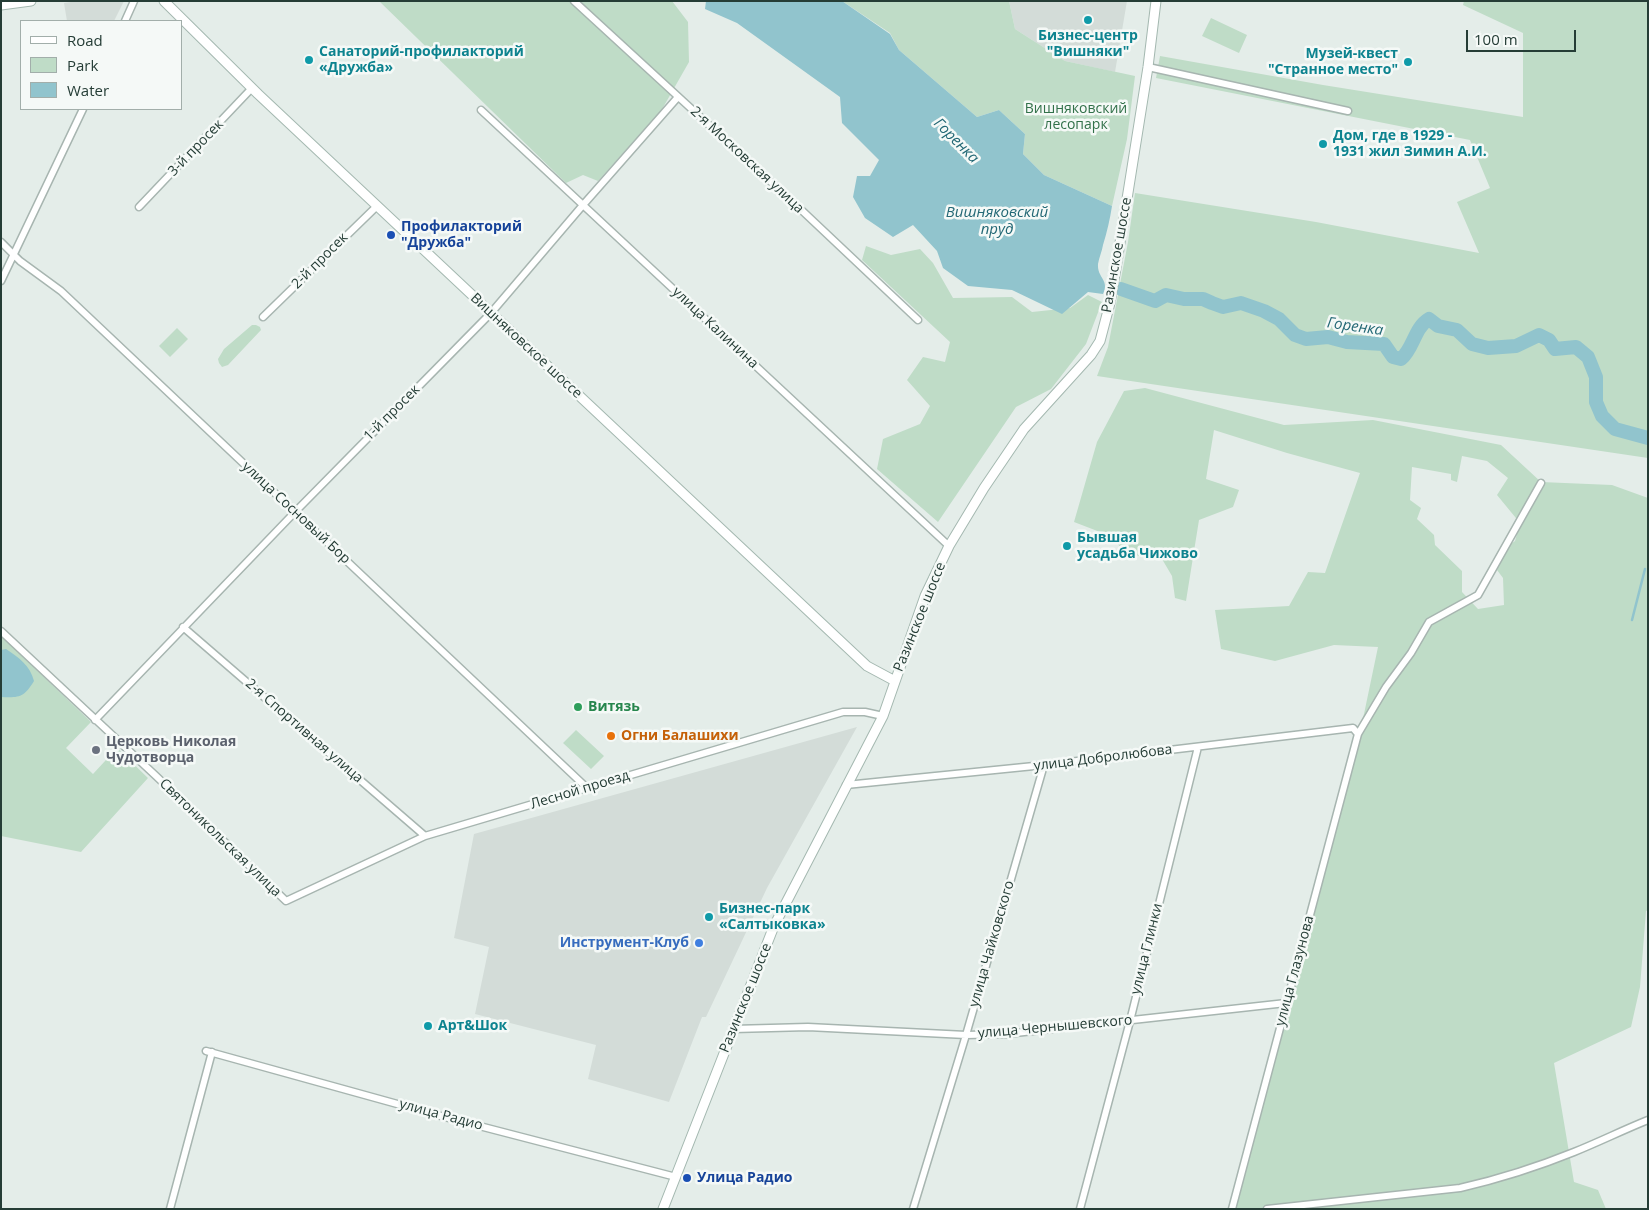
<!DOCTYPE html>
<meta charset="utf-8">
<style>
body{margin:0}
#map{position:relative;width:1649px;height:1210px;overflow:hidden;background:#e4ede9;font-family:"Open Sans",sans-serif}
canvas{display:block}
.frame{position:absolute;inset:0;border:2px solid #253d36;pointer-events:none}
.legend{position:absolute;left:20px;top:20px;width:162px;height:90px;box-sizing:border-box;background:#f5f9f7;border:1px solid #a2aeaa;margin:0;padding:6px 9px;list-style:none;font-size:15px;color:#253d36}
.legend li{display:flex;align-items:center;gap:10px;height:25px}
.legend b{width:25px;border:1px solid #a2aeaa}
.scale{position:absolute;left:1466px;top:30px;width:110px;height:22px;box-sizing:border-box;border:2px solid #253d36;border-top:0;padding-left:6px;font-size:15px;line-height:18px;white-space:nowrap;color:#253d36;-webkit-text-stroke:4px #f5f9f7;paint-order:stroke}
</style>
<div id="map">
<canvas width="1649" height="1210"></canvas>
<div class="frame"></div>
<ul class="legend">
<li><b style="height:6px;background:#fff"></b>Road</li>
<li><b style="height:14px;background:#bfdcc7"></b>Park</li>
<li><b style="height:14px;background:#91c4cd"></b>Water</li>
</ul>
<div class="scale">100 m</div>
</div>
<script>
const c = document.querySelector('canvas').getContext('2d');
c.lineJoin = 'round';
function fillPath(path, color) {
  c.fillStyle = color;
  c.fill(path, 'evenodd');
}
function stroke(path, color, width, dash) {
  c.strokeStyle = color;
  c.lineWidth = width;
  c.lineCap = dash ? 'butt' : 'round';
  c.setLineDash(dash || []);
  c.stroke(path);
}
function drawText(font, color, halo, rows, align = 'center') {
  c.font = font + ' "Open Sans",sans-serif';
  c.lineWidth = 5;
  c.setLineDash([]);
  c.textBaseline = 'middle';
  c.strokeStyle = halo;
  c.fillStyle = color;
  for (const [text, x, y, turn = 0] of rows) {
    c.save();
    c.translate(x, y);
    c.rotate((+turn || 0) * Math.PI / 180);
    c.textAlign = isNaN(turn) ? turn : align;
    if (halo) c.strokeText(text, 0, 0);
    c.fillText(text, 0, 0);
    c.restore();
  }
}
const built = new Path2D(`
 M78,1H124L114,21H67L64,3Z
 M1009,1H1127L1115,72L1065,61L1015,29Z
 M857,727L767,888L706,1017H702L669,1102L588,1079L596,1045L475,1014L489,947L454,938L474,834Z`);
const green = new Path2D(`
 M379,1H672L688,22L689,62L661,111L598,181L583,175L566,183Z
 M842,1H1009L1015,29L1065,61L1135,76L1127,139L1112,206L1044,175L1023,154L1025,134L999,110L977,117L899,50L890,33Z
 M1464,1H1648V458L1097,376L1108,347L1128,242L1135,193L1316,222L1479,253L1457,202L1490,188L1470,140L1156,78L1160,56L1323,85L1523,117V33L1463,5Z
 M1211,18L1247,35L1239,53L1202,36Z
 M866,246L891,255L920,249L933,263L953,298L1012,297L1032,312L1070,308L1088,295L1102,302L1086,344L1051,389L1016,407L938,522L877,469L883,439L920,424L930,406L907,380L923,357L945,362L950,342L862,260Z
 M252,325H256L260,327L261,330L228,365L222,367L219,363L218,359L224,349Z
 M177,328L188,339L170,357L159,346Z
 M1145,388L1284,425L1373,420L1501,445L1541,482L1612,485L1648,498V910L1646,911L1640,987L1631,1027L1554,1063L1574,1182L1598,1190L1606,1209H1234L1286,1003L1340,818L1349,759L1364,714L1378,647L1334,645L1275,661L1221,649L1215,610L1289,606L1308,572L1325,573L1360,473L1287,453L1214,430L1206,479L1239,490L1233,507L1199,520L1186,601L1175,598L1172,576L1162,559L1125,554L1113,537L1074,522L1097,442L1124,391ZM1462,456L1487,461L1508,478L1497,495L1520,523L1515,541L1505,548L1497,570L1503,578L1504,605L1478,609L1462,592V571L1435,545L1434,535L1417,519L1421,508L1410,500L1412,467L1451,474V480L1457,482Z
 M1,636L91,722L66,748L93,774L117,748L148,778L81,852L1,836Z
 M576,730L604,756L591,769L563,743Z`);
const water = new Path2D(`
 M706,1H842L890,34L899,50L977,117L999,110L1025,134L1023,154L1044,175L1112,206C1110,219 1107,232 1103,245C1102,251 1099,258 1098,264C1097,278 1110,280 1103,294L1088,292L1062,314L1012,290L968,286L943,268L937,251L913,225L893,237L865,218L853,197L857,176H870L879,160L842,123L840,97L737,23L705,9Z
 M6,649C19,658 30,665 34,681C24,697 20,698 1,697V650Z`);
const stream = new Path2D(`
 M1632,620L1645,569`);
const river = new Path2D(`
 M1121,289L1155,301L1166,295L1184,299H1203L1212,303L1223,307L1241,303L1264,311L1279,319L1295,335L1306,339L1328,337L1347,342L1384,344L1393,357L1401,359C1414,348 1414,328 1429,319L1438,326L1457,330L1472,344L1488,348L1516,346L1539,335L1549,340L1555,349L1576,347L1588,357L1596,377V402L1602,416L1615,429L1648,438`);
const street = new Path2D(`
 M574,1L794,203L918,320
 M125,21L134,1
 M1148,67L1348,111
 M481,110L949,546
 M139,207L252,88
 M1,242L20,261L61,291L587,788
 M1,281L83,109
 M263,317L377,206
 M183,627L425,836
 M1,631L156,776L286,901L425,836L843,712H865L883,716
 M95,720L295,512L491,313L583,205L678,97
 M846,785L1044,765L1353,728L1358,734
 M733,1029L808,1027L966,1035L1006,1034L1286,1003
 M206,1051L437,1115L676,1177
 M170,1209L212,1052
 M913,1209L966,1035L1044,765
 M1080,1209L1130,1021L1198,747
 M1232,1209L1358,734L1386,687L1411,653L1429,622L1478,595L1541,483
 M1267,1209L1460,1188C1499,1179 1537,1167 1574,1152C1599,1142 1623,1130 1648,1120`);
const secondary = new Path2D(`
 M164,1L258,94L867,666L895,681
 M1,5L31,1
 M663,1209L774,926L883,716L925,596L949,546L984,488L1024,429L1091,355L1100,341L1110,303L1116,268L1148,67L1156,1`);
const markers = [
 [1088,20,5,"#0f9aa8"],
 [309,60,5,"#0f9aa8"],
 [1408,62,5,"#0f9aa8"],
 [1323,144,5,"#0f9aa8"],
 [391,235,5,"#1a4fb4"],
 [1067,546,5,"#0f9aa8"],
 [578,707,5,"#2e9e5b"],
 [611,736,5,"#e8710a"],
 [96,750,5,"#6b7280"],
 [709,917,5,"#0f9aa8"],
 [699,943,5,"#3f7fe0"],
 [428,1026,5,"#0f9aa8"],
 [687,1178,5,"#1a4fb4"]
];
const cultureNames = [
 ["Бизнес-центр",1088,36,"center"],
 ["\"Вишняки\"",1088,52,"center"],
 ["Санаторий-профилакторий",319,52],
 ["«Дружба»",319,68],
 ["Музей-квест",1398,54,"right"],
 ["\"Странное место\"",1398,70,"right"],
 ["Дом, где в 1929 -",1333,136],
 ["1931 жил Зимин А.И.",1333,152],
 ["Бывшая",1077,538],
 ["усадьба Чижово",1077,554],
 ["Бизнес-парк",719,909],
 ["«Салтыковка»",719,925],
 ["Арт&Шок",438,1026]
];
const parkNames = [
 ["Вишняковский",1076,109],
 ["лесопарк",1076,125]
];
const streetNames = [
 ["3-й просек",196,148,-46],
 ["2-я Московская улица",747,160,43],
 ["Разинское шоссе",1117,255,-80],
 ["2-й просек",320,261,-45],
 ["улица Калинина",715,328,43],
 ["Вишняковское шоссе",526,346,43],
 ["1-й просек",392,413,-45],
 ["улица Сосновый Бор",296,513,43],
 ["Разинское шоссе",920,617,-68],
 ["2-я Спортивная улица",304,731,41],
 ["улица Добролюбова",1103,758,-7],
 ["Лесной проезд",580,790,-17],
 ["Святоникольская улица",220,838,44],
 ["улица Чайковского",992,944,-74],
 ["улица Глинки",1147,949,-76],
 ["улица Глазунова",1295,971,-75],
 ["Разинское шоссе",746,998,-68],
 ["улица Чернышевского",1055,1027,-5],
 ["улица Радио",441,1115,15]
];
const transitNames = [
 ["Профилакторий",401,227],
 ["\"Дружба\"",401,243],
 ["Улица Радио",697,1178]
];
const leisureNames = [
 ["Витязь",588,707]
];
const foodNames = [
 ["Огни Балашихи",621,736]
];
const worshipNames = [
 ["Церковь Николая",106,742],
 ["Чудотворца",106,758]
];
const shopNames = [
 ["Инструмент-Клуб",689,943]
];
const waterNames = [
 ["Горенка",956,141,45],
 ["Вишняковский",997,213],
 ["пруд",997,230],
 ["Горенка",1355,327,8]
];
fillPath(built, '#d3dcd8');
fillPath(green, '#bfdcc7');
fillPath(water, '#91c4cd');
stroke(stream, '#91c4cd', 2.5);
stroke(river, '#91c4cd', 14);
stroke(street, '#a7b5b0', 9);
stroke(secondary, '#a4b8b0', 11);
stroke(street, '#fff', 6);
stroke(secondary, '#fff', 9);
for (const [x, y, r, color] of markers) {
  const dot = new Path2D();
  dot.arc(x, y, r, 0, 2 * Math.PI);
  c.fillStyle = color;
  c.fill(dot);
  stroke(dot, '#f5f9f7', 2);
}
drawText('bold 14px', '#0d838f', '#f5f9f7', cultureNames, 'left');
drawText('14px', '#32714a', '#f5f9f7', parkNames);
drawText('14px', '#253d36', '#f5f9f7', streetNames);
drawText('bold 14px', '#164399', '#f5f9f7', transitNames, 'left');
drawText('bold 14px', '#27864d', '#f5f9f7', leisureNames, 'left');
drawText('bold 14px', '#c56008', '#f5f9f7', foodNames, 'left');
drawText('bold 14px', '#5b616d', '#f5f9f7', worshipNames, 'left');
drawText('bold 14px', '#366cbe', '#f5f9f7', shopNames, 'right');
drawText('italic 15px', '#236875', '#f5f9f7', waterNames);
</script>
